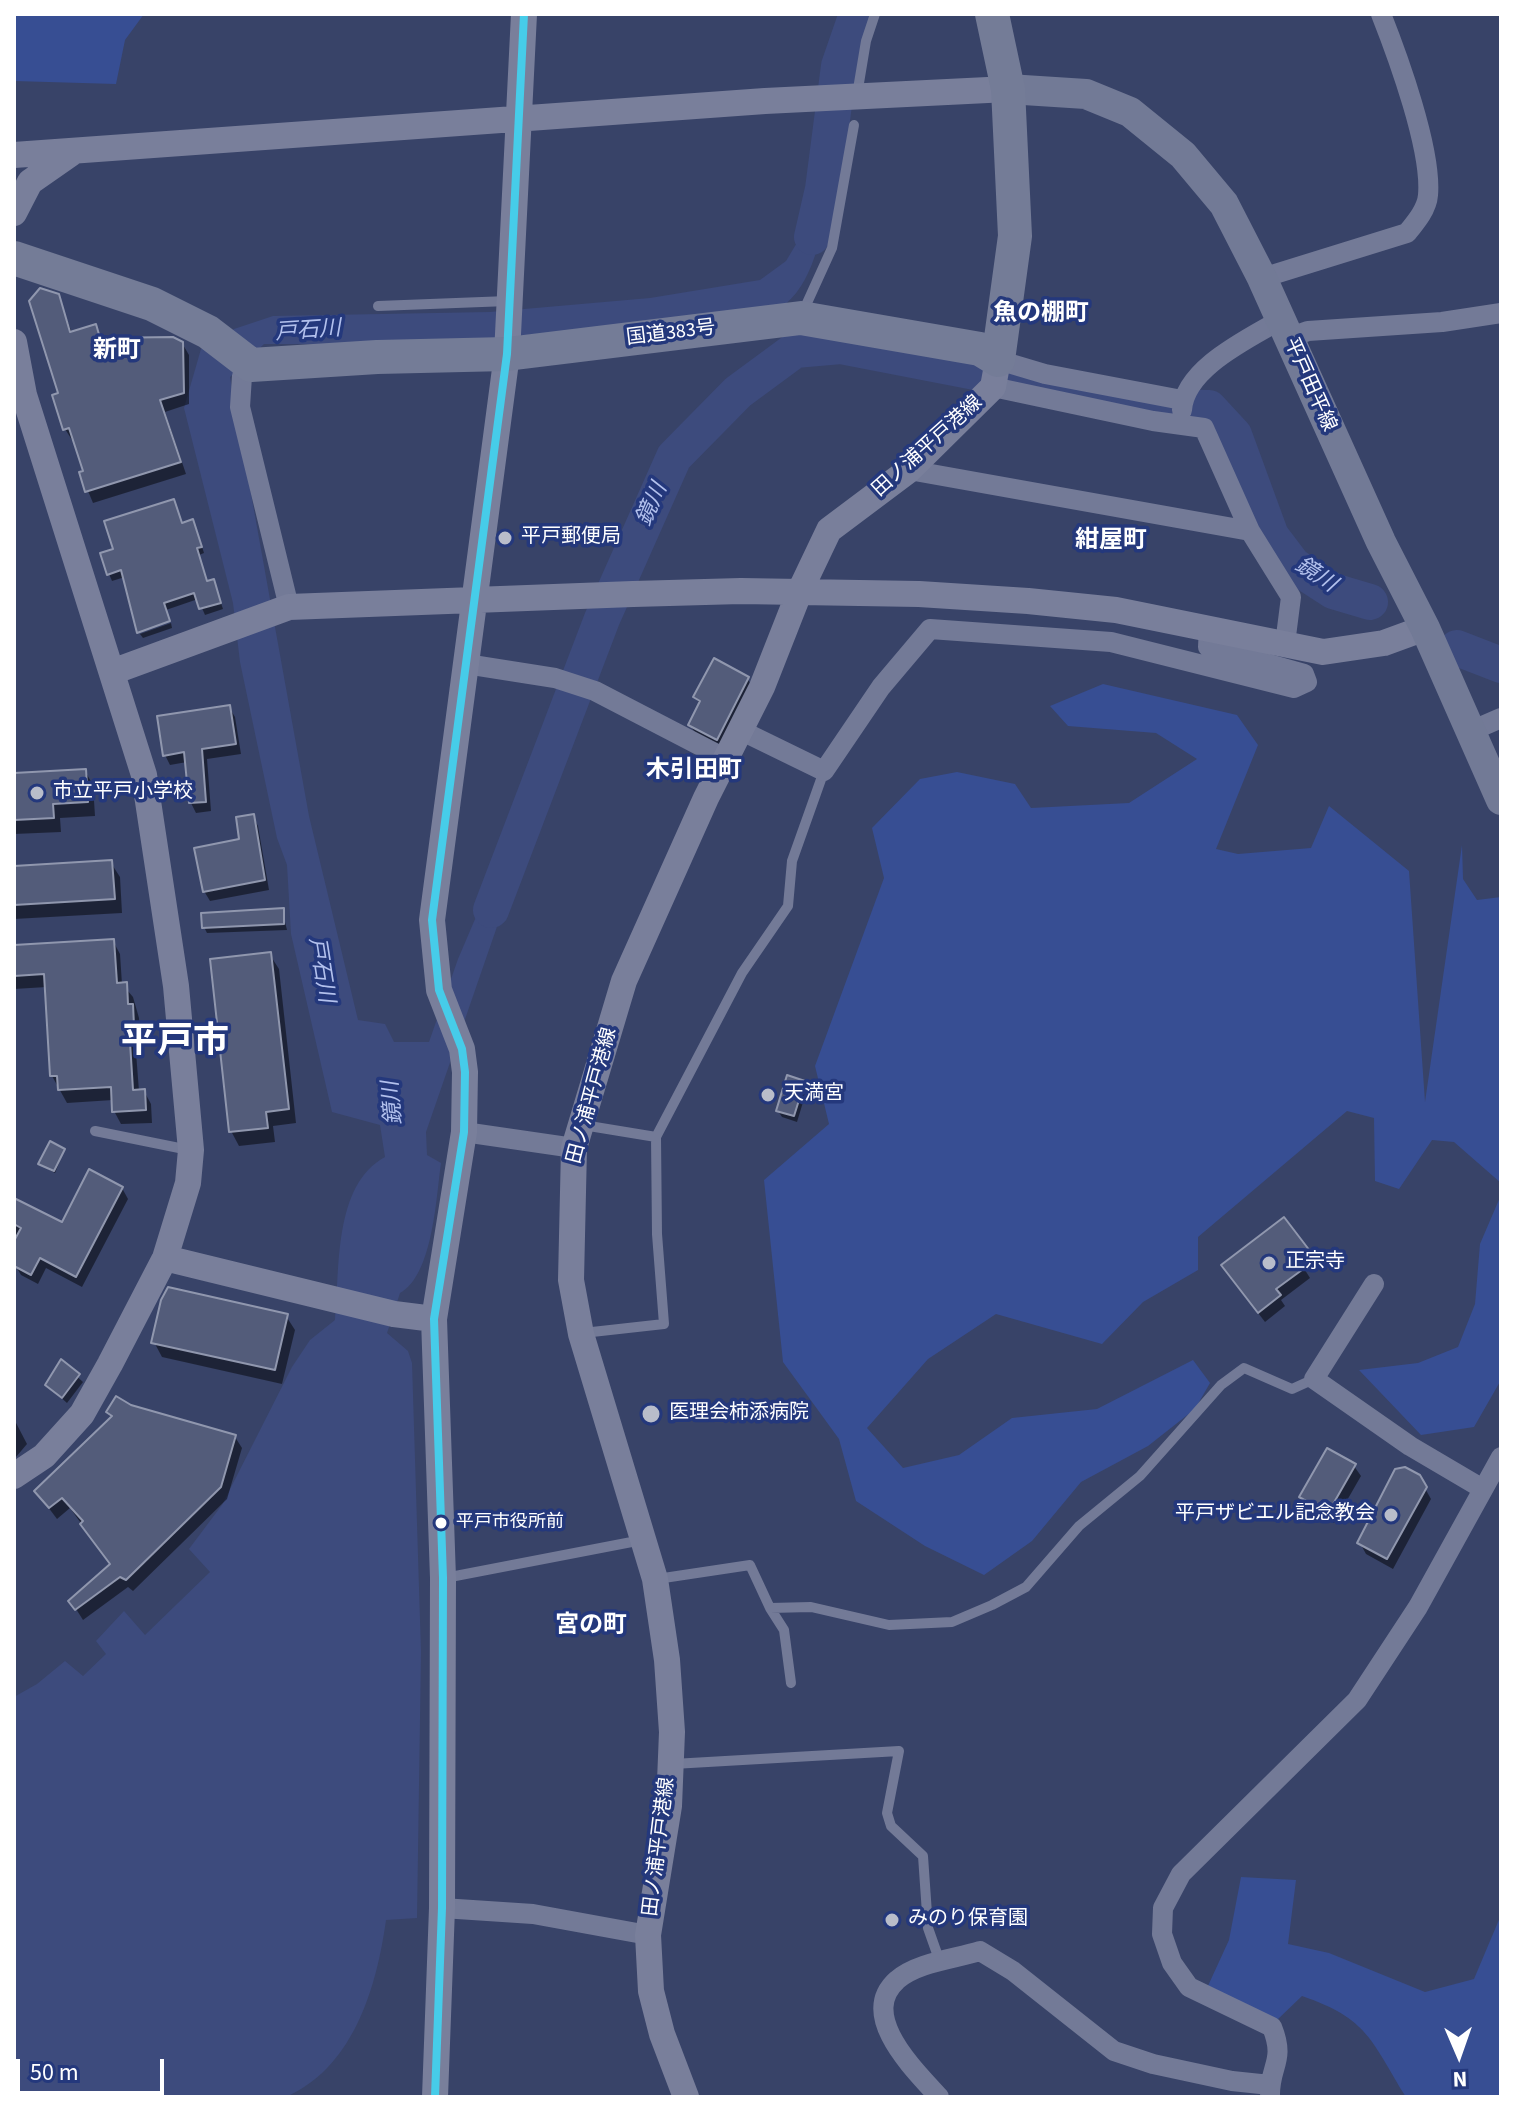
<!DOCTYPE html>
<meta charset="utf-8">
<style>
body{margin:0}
#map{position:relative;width:1515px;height:2111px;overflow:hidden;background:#384368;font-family:"Source Sans 3",sans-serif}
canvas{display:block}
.frame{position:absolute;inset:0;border:16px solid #fff;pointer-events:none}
.north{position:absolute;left:1419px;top:2015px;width:80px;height:80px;-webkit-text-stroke:6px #24387c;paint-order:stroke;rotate:178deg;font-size:22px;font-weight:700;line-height:32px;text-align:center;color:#fff}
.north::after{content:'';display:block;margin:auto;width:28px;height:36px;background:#fff;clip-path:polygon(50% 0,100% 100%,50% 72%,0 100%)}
.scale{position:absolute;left:16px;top:2059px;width:148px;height:36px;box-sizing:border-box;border:4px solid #fff;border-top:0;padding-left:10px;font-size:24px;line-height:28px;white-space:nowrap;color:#fff;-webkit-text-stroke:6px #24387c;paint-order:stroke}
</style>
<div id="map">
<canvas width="1515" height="2111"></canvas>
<div class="frame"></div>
<div class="north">N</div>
<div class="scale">50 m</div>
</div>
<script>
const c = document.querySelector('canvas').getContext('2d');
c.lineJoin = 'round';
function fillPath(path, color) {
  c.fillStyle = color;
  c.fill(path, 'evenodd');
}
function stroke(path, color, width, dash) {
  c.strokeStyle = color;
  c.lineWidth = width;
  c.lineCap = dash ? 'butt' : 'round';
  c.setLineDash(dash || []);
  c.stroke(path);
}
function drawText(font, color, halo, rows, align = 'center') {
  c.font = font + ' "Source Sans 3","Noto Sans JP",sans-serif';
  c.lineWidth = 7;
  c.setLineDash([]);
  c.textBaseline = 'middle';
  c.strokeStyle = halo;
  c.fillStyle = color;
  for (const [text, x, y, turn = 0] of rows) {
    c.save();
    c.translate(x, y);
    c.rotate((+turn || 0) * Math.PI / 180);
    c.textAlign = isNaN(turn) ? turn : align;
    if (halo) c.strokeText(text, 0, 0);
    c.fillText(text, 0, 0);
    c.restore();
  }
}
const green = new Path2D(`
 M14,14H144L125,40L116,84L14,81Z
 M1103,684L1237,715L1258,745L1216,849L1238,854L1311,848L1329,806L1409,871L1425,1102L1462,845L1463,879L1477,900L1501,897V1183L1454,1142L1432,1140L1399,1189L1375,1181L1374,1118L1347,1111L1198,1237V1270L1143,1302L1102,1344L996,1314L928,1359L867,1428L903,1468L959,1455L1012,1418L1097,1409L1193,1360L1210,1383L1195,1409L1148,1446L1081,1482L1032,1541L984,1575L925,1546L856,1501L839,1439L783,1362L764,1180L829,1124L815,1066L884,878L872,828L920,779L957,772L1015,784L1031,808L1129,803L1197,759L1156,733L1068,726L1050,706Z
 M1501,1195V1380L1474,1427L1421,1435L1359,1370L1418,1363L1458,1347L1475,1304L1480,1244Z
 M1241,1877L1296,1880L1288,1944L1329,1953L1425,1992L1474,1979L1501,1915V2097H1406C1371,2041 1369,2019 1302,1996L1277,2020L1207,1988L1229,1940Z`);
const water = new Path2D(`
 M816,185L831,194C820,234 815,285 779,309L441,344H264L230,377L309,816L358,1020L385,1024L394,1042H429L458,959L499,863H519L426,1132L427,1155L441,1163C436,1198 433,1275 400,1293L387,1333L408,1351L412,1363L421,1652L417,1918L386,1920C377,1985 355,2064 290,2095C275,2102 246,2097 229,2097C157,2097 86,2097 14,2097V1697L37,1684L65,1661L83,1676L106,1654L96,1641L124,1611L145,1635L210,1572L189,1549L222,1505L292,1367L310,1340L335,1320C340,1270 333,1185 385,1157L380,1125L332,1112L291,934L287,865L277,838L240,662L233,603L184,408L201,349L234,329L273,316L490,312L650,298L760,280L786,261L798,241Z`);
const shadow = new Path2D(`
 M58,296L72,333L95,326L102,340L182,343L189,355V404L165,412L186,474L93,503L81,474L85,472L75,439L72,440L65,429L60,395Z
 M173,502L182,525L192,522L196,528L204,553L199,555L208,583L216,588L223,609L205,615L198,599L166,610L169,619L139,630L125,577L112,581L109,574L116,550Z
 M171,623L172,628L143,638L140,634Z
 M747,678L753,688L722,748L696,734L690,725L700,705L696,697Z
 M229,707L235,717L241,754L207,759L211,811L196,813L191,803L187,762L170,765L165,755Z
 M85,771L93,785L95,816L60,818L61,832L14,834V775Z
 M253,816L258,826L269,890L210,901L204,891L241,841Z
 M111,863L120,877L122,913L14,919V868Z
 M282,910L287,930L207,933L204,927Z
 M113,941L120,954L122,984L133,997L139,1018L140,1039H135L139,1091H144L151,1104L152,1123L121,1124L114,1111L113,1100L67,1103L52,1076L47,987L14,989V947Z
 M270,955L279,969L296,1123L273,1126L275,1142L239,1146L231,1131Z
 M803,1082L807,1089L797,1122L782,1117L778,1111Z
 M64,1151L55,1173L42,1166L40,1163Z
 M122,1188L128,1199L82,1287L46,1268L38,1284L21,1275L15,1265L14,1212L63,1225Z
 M1283,1220L1315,1263L1305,1270L1310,1278L1281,1300L1285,1306L1265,1322L1230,1276Z
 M286,1316L295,1330L282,1384L162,1357L154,1342Z
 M61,1362L83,1382L67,1403L47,1385Z
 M130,1406L235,1437L242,1448L227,1499L133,1591L128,1587L83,1620L71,1601L111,1565L70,1508L57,1519L36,1491L112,1419L108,1412Z
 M14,1419L27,1444L16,1457L14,1455Z
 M1354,1466L1361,1476L1334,1523L1307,1508L1301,1497Z
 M1418,1476L1431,1499L1393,1569L1366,1554L1360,1543Z`);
const river = new Path2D(`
 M812,237L823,189L839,66L857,14
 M1457,648L1501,665
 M491,910L602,619L674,457L738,392L795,350L841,346L1156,407L1209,408L1234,435L1271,536L1293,565L1333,591L1370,602`);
const building = new Path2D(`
 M40,288L59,294L70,332L96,324L100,338L173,337L183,342L184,393L160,400L181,462L85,492L79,472L83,471L69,428L63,430L52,395L58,393L29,301Z
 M174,499L182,523L193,519L202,547L197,548L207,581L214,579L221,603L199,609L194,593L164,603L170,621L137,633L121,570L107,575L100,553L113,549L104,521Z
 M714,658L749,677L717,740L688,725L700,701L693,697Z
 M230,705L236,744L202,749L206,802L189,803L184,752L163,756L157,716Z
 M86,769L88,802L53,804L54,818L14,820V773Z
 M254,814L265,880L203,892L194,848L239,839L236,817Z
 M112,860L115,899L14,905V866Z
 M284,908V924L202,928L201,913Z
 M114,939L117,983L127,982L128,1004H133L134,1026H129L133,1090L145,1089L146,1110L112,1112L111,1087L58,1090L57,1076H50L44,974L14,976V945Z
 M271,952L289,1109L266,1112L268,1128L229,1132L210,959Z
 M787,1075L805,1081L794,1116L776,1111Z
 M50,1141L65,1149L54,1171L38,1164Z
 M89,1169L123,1187L76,1277L40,1258L31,1275L14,1266V1241L21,1228L14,1224V1198L62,1222Z
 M1284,1217L1310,1251L1300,1259L1306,1267L1276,1289L1281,1295L1258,1313L1221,1265Z
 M168,1287L288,1314L275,1370L151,1343L161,1300Z
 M61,1359L80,1374L62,1398L45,1385Z
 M116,1396L131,1405L236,1435L221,1487L126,1580L120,1577L75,1610L68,1601L110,1564L80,1524L83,1521L62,1498L49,1508L34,1491L112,1416L106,1412Z
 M1327,1448L1356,1464L1328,1513L1299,1497Z
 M1405,1467L1420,1475L1427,1487L1387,1559L1357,1543L1395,1469Z`);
const lane = new Path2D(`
 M857,95L866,41L875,14
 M378,306L508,301
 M802,314L832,248L854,125
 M583,1125L656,1137
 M95,1131L189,1150
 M583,1333L664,1324L657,1234L656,1137L742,973L788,906L792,861L824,771
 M445,1578L642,1540
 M657,1579L750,1565L770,1608L811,1607L889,1625L952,1622L992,1605L1026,1587L1079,1526L1140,1476L1221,1385L1244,1368L1292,1389L1314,1379
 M770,1608L784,1630L791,1683
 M673,1764L899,1751L887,1813L891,1826L923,1856L928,1928L940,1962`);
const street = new Path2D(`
 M1262,278L1407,233C1416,222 1427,209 1428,195C1432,150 1398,57 1381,14
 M1288,338L1308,331L1442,322L1501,313
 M998,360L1045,374L1182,400
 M251,365L242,376L240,407L289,607
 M993,387L1153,421L1204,428L1250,531L1291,597L1285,644
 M1182,410C1185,368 1248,339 1280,320
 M909,470L1250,531
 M466,664L555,678L595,691L728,760
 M742,731L824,771L881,687L930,629L1111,642L1294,688L1307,682L1304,674L1208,647L1209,627
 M1471,731L1501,718
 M464,1132L574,1148
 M1374,1284L1314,1379L1410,1446L1483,1489
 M442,1908L533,1914L648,1935
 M939,2097C916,2071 857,2016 897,1980C918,1962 955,1959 980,1951L1013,1971L1114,2051L1153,2064L1232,2081L1270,2085
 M1270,2097C1269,2065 1286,2062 1272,2027L1189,1987L1172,1963L1162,1934L1163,1908L1181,1874L1357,1700L1418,1607L1501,1457`);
const secondary = new Path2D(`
 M14,155L765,101L1008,89
 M14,213L30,182L73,152
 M14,342L24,395L144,775L176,986L191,1150L188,1183L165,1258L110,1364L82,1414L44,1456L14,1476
 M112,672L289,607L633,594L741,591L919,594L1028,601L1116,610L1323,652L1384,643L1425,628
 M165,1258L394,1314L434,1319
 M435,2097L442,1908L443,1578L434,1319L464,1132L465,1072L462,1049L439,990L432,920L507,354L524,14
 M686,2097L662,2034L651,1991L648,1935L669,1806L672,1732L667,1660L655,1579L581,1334L571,1280L574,1148L624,981L706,798L762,687L799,593L829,530L909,470L993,387L998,360`);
const primary = new Path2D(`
 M1008,89L1086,94L1130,112L1183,155L1224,204L1262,278L1381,542L1425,628L1501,800`);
const highway = new Path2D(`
 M14,258L152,304L208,332L251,365L377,357L507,354L801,318L980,349L998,360L1015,236L1008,89L992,14`);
const bus1 = new Path2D(`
 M435,2097L442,1908L443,1578L434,1319L464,1132L465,1072L462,1049L439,990L432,920L507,354L524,14`);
const markers = [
 [505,538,8,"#b9bdca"],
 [37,793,8,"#b9bdca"],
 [768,1095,8,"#b9bdca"],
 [1269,1263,8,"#b9bdca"],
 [651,1414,10,"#b9bdca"],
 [1391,1515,8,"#b9bdca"],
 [441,1523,7,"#fff"],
 [892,1920,8,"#b9bdca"]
];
const busNames = [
 ["平戸市役所前",456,1523]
];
const streetNames = [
 ["国道383号",671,334,-7],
 ["平戸田平線",1309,385,66],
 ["田ノ浦平戸港線",928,447,-42],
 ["田ノ浦平戸港線",593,1096,-75],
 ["田ノ浦平戸港線",660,1847,-83]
];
const poiNames = [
 ["平戸郵便局",521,538],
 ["市立平戸小学校",53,793],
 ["天満宮",784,1095],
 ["正宗寺",1285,1263],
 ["医理会柿添病院",669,1414],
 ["平戸ザビエル記念教会",1375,1515,"right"],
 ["みのり保育園",908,1920]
];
const waterNames = [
 ["戸石川",308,332,-4],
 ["鏡川",653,505,-66],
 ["鏡川",1315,576,33],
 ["戸石川",320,970,81],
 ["鏡川",394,1103,-95]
];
const quarterNames = [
 ["魚の棚町",1041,315],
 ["新町",117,352],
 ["紺屋町",1111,542],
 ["木引田町",694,772],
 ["宮の町",591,1627]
];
const townNames = [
 ["平戸市",175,1044]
];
fillPath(green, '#374e93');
fillPath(water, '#3d4b7d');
fillPath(shadow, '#0007');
stroke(river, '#3d4b7d', 36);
fillPath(building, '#535c7a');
stroke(building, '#9097ae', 2);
stroke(lane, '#737a97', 10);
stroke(street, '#737a97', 20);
stroke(secondary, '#797f9b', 26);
stroke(primary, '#727a96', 30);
stroke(highway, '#747c97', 34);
stroke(bus1, '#46cce9', 8);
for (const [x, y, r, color] of markers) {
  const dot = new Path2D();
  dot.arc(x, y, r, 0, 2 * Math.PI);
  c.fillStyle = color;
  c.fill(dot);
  stroke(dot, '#24387c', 3);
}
drawText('18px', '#fff', '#24387c', busNames, 'left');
drawText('20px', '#fff', '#24387c', streetNames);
drawText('20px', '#fff', '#24387c', poiNames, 'left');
drawText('italic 22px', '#b3c1ed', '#24387c', waterNames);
drawText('bold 24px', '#fff', '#24387c', quarterNames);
drawText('bold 36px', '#fff', '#24387c', townNames);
</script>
